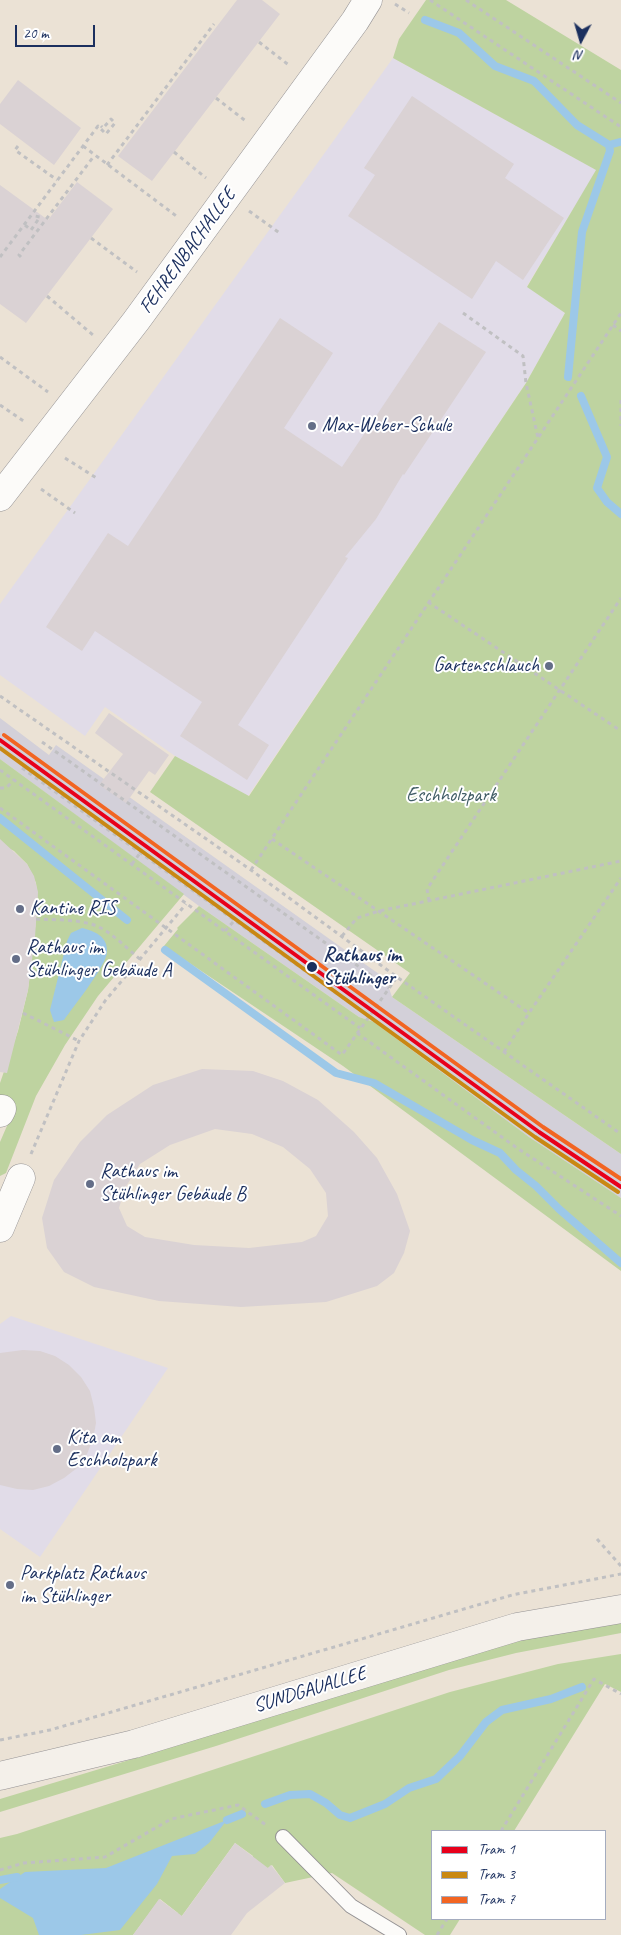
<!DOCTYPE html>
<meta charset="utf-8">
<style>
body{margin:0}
#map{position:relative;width:621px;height:1935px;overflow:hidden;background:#ebe2d5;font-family:Caveat,sans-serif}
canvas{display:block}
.legend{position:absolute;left:431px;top:1830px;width:175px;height:90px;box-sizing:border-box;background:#fff;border:1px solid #a4acbf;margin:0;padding:6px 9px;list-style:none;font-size:15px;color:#1b2f5e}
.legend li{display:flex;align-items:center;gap:10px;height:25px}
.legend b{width:25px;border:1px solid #a4acbf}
.north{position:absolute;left:556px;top:15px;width:50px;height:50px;-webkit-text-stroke:4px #fff;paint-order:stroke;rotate:186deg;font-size:14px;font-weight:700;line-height:20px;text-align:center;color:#1b2f5e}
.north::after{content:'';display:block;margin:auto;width:18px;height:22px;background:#1b2f5e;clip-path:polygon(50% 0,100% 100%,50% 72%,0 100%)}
.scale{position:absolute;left:15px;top:25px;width:80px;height:22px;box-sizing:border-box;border:2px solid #1b2f5e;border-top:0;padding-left:6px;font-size:15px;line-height:18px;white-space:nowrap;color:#1b2f5e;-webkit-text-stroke:4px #fff;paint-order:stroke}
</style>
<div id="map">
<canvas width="621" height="1935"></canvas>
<ul class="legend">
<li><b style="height:6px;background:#e8001b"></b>Tram 1</li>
<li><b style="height:6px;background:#c98813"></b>Tram 3</li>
<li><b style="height:6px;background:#f26522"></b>Tram 7</li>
</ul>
<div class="north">N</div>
<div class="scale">20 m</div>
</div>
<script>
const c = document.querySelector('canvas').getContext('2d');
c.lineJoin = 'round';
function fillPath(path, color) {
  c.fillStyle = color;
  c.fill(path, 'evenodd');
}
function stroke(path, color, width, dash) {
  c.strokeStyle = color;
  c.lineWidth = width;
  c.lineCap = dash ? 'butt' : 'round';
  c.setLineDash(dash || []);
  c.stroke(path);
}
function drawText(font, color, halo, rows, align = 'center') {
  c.font = font + ' Caveat,sans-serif';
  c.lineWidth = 4;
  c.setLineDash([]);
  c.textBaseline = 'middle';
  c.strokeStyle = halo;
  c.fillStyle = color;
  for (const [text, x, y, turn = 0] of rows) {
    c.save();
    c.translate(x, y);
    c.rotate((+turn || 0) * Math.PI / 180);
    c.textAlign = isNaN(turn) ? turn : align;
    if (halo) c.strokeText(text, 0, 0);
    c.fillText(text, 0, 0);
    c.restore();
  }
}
const built = new Path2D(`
 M393,58L597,170L527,286L565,313L526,383L248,796L175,756L105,707L85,736L0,675V604Z
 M11,1316L168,1368L40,1557L0,1529V1324Z`);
const industrial = new Path2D(`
 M0,718L49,755L56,745L386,979L392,997L621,1154V1198L529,1137L374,1022L359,1017L199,906L0,759Z`);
const green = new Path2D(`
 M426,0H506L621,70V1154L392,997L410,973L150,792L175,756L249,796L526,383L565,313L527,287L596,170L393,58L399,39Z
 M0,759L184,894L98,996L65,1045L36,1096L6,1173L0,1176V1142L16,1105L0,1099V1083L18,1031L28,990L38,903L36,883L27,864L14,851L0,844Z
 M199,906L359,1017L374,1022L529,1137L621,1198V1271L343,1066L164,946L178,929L177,928Z
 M621,1619V1633L516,1653L449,1670L216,1746L0,1812V1799L126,1761L488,1646Z
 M621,1654V1692L605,1684L514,1831H432V1919H460L450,1935H425L332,1873L285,1883L272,1865L264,1871L253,1859V1856L235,1843L176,1924L178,1913L160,1899L133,1935H0V1838L17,1834L450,1692L558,1664Z`);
const water = new Path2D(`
 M82,928C94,931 108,936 107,952C107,965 73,1007 64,1020L54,1022L50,1010L67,941L71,933Z
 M227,1820L209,1843L195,1854L172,1856L157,1884L120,1930L81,1935H39L33,1918L0,1898V1889L25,1872L106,1868Z`);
const stream = new Path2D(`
 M425,20L459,33L495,66L534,81L577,125L609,145L620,142
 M568,377L582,232L610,151L609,145
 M581,396L607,457L597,488L607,502L621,514
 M0,818L127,920
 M165,950L336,1073L374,1083L472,1140L500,1153L516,1170L536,1186L559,1209L621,1263
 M265,1804L290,1795L310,1794L326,1803L340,1815L350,1818L385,1804L409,1788L436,1779L460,1756L486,1722L502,1710L551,1699L582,1687
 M227,1820L242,1814
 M0,1880L17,1877`);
const building = new Path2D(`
 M237,0H262L280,14L152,181L118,156Z
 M18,80L81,128L54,165L0,124V104Z
 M412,96L514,164L505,178L564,218L523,280L496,261L472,299L348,216L375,175L364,168Z
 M77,182L113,209L26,323L0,304V185L48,220Z
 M280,318L333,353L284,428L342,467L439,322L486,352L404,475L403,474L376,519L345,557L348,558L238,725L269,745L247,780L180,736L202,702L95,631L82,651L46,627L108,533L128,546Z
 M109,713L169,755L155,775L149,771L126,803L99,785L123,754L95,733Z
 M0,839L27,864L34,876L38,892L35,937L28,990L7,1073L0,1072Z
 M202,1069L253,1071L283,1081L318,1100L354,1132L377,1158L397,1194L410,1231L404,1253L394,1273L377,1286L326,1302L241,1307L159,1301L94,1287L64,1272L47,1248L42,1218L54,1180L80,1142L107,1115L153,1085ZM215,1129L252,1134L283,1147L310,1169L326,1193L328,1216L316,1236L302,1242L249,1248L194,1245L145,1237L127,1226L119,1208L125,1188L140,1164L170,1145Z
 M23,1350L40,1351L55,1356L69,1365L81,1377L90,1391L94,1407L96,1423L93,1439L87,1454L77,1468L64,1478L49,1486L33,1490L17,1489L0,1485V1353Z
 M235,1843L268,1868L271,1865L285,1883L247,1913L231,1935H133L159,1899L182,1916Z`);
const path = new Path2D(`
 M430,0L621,127
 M466,0L621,103
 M395,4L409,13
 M259,42L290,66
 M216,98L247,122
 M18,146L15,150L57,180
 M83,146L179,218
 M174,152L206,178
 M107,165L214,24
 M249,211L281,234
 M25,225L31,230L40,217L35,216
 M91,238L137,272
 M0,257L98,126L106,134L115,123L111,119L103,128L101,126
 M21,257L19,255L94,156
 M47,296L93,335
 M463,313L523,356L526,383L538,438
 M613,325L621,331
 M0,357L48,392
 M621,400V426
 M0,405L25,422
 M65,458L98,479
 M41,489L75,513
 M428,602L621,731
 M0,696L251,870L397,977L621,1134
 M42,742L389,988
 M22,768L368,1016
 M0,770L360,1028
 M0,788H6L14,780
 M0,808L342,1055L397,977
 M272,839L529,1013
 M132,864L140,853
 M251,870L621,313
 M429,901L427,889L621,598
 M36,919C55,920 76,919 94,925C111,931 126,948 141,960
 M225,931L234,921
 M342,936L357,918L379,911L621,861
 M23,1013L79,1041
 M357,1033L517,1148L621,1216
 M504,1052L529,1013L621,878
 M31,1154L79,1041L105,1001L186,904
 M597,1539L621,1566
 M0,1740L50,1730L512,1595L621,1574
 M501,1831L594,1679L621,1694
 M0,1870L24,1863L105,1857L171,1819L238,1805L266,1825
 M437,1935L447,1919`);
const lane = new Path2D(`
 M283,1837L351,1906L399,1935`);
const street = new Path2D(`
 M0,497L136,321L355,21L368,0
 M0,1109H2L0,1113
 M0,1228L21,1178`);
const secondary = new Path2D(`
 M0,1776L134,1744L517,1627L621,1609`);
const tram1 = new Path2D(`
 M0,740L539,1132L621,1187`);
const tram2 = new Path2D(`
 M0,748L535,1137L618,1192`);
const tram3 = new Path2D(`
 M4,735L543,1127L621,1179`);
const markers = [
 [312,426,5,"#646e88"],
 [549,666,5,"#646e88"],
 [20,909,5,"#646e88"],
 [16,959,5,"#646e88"],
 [312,967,6,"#1b2f5e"],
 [90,1184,5,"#646e88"],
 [57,1449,5,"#646e88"],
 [10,1585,5,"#646e88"]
];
const streetNames = [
 ["FEHRENBACHALLEE",188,251,-54],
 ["SUNDGAUALLEE",310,1690,-17]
];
const poiNames = [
 ["Max-Weber-Schule",322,426],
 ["Gartenschlauch",539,666,"right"],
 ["Kantine RIS",30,909],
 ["Rathaus im",26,948],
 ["Stühlinger Gebäude A",26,971],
 ["Rathaus im",100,1172],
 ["Stühlinger Gebäude B",100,1195],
 ["Kita am",67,1438],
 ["Eschholzpark",67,1461],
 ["Parkplatz Rathaus",20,1574],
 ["im Stühlinger",20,1597]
];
const parkNames = [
 ["Eschholzpark",451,796]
];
const stopNames = [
 ["Rathaus im",323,956],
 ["Stühlinger",323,979]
];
fillPath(built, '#e1dce8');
fillPath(industrial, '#d3d0d9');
fillPath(green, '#bed3a0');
fillPath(water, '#9cc8e8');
stroke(stream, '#9cc8e8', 8);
fillPath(building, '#dad2d4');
stroke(lane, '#949294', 16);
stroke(street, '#949294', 29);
stroke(secondary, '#949294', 29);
stroke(path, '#c0c0c2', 3, [4, 4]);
stroke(lane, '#fcfbf9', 14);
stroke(street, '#fcfbf9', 28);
stroke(secondary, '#f4f0ea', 28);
stroke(tram1, '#e8001b', 4);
stroke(tram2, '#c98813', 4);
stroke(tram3, '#f26522', 4);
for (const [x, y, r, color] of markers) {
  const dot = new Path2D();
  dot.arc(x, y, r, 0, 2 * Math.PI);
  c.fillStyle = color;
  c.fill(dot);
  stroke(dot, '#fff', 2);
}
drawText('20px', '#1b2f5e', '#fff', streetNames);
drawText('20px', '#1b2f5e', '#fff', poiNames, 'left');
drawText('20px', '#415d65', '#fff', parkNames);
drawText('bold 20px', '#1b2f5e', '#fff', stopNames, 'left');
</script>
